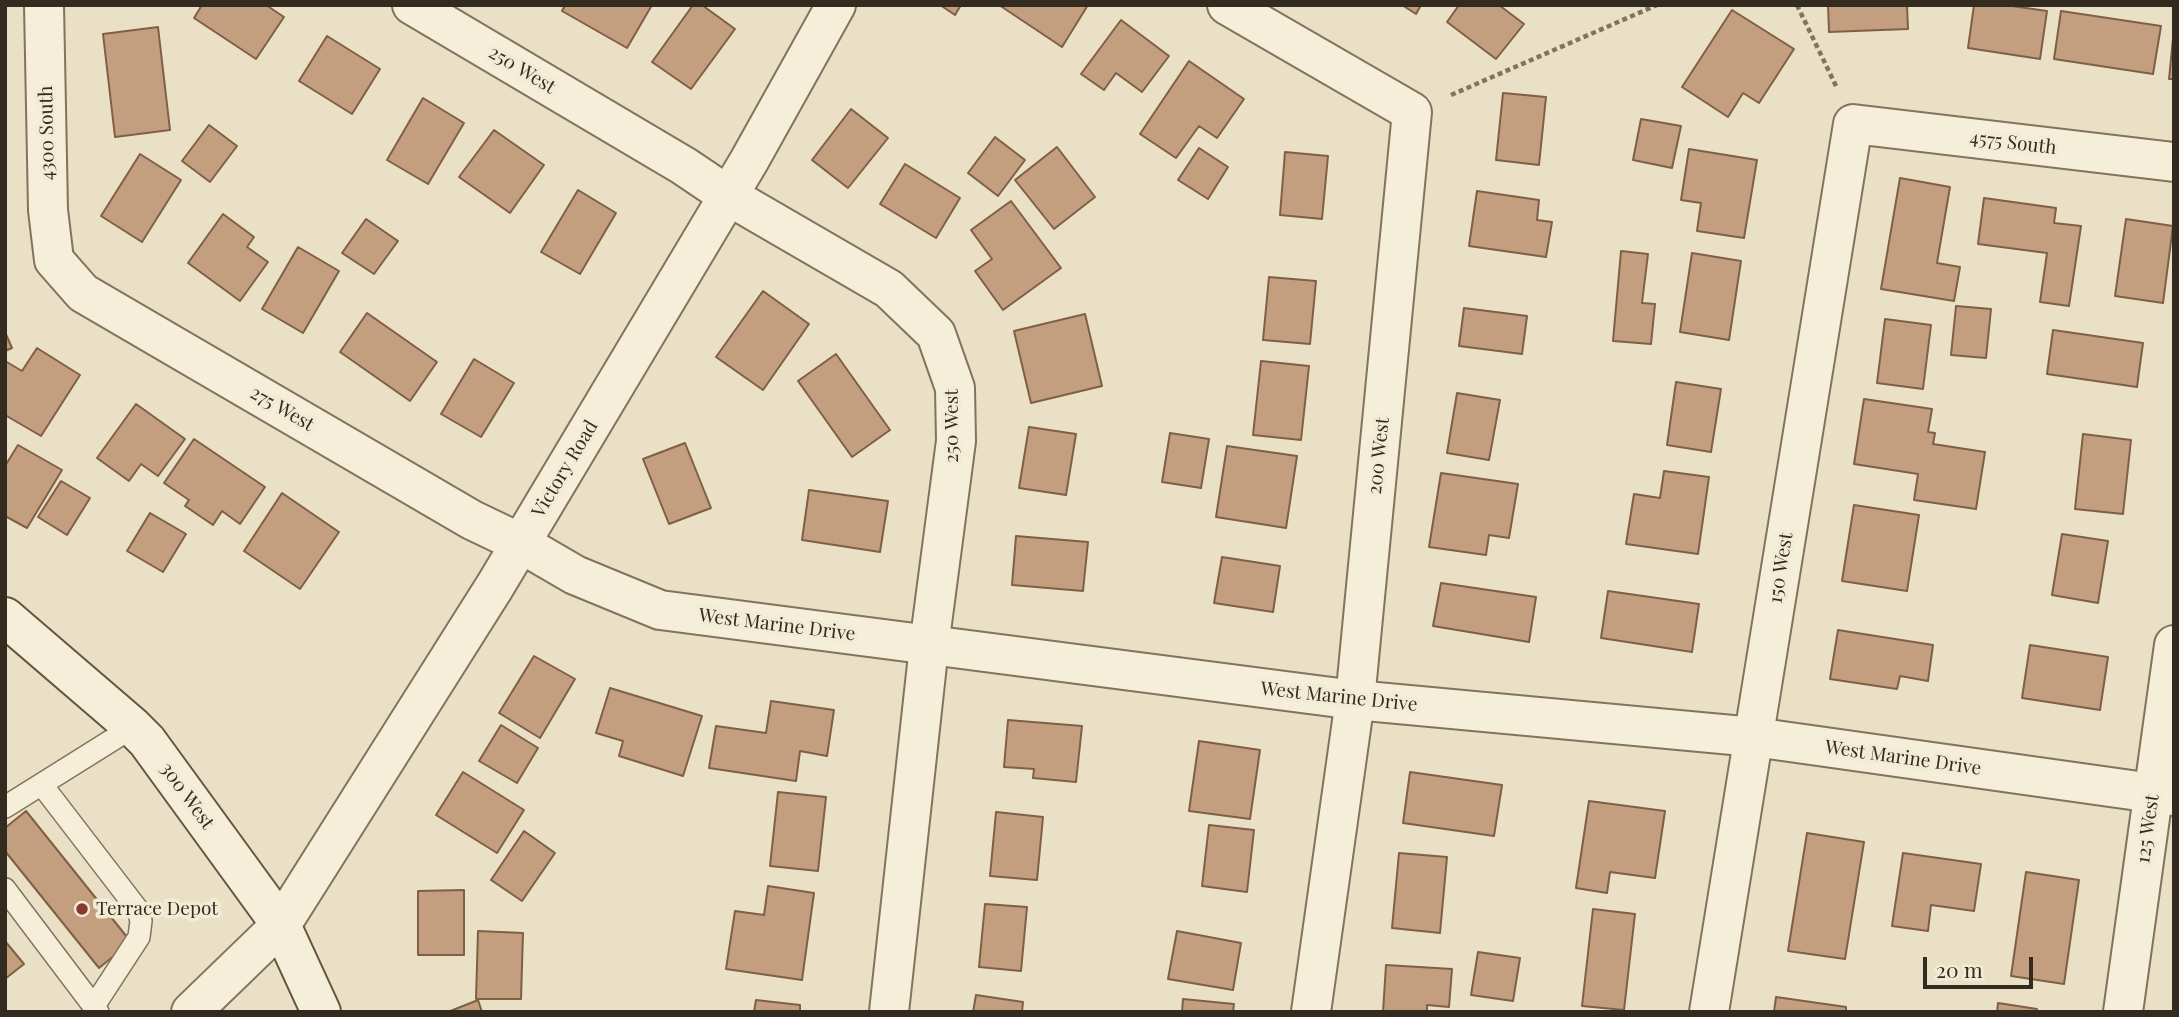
<!DOCTYPE html>
<style>
body{margin:0}
#map{position:relative;width:2179px;height:1017px;overflow:hidden;background:#e9e0c6;font-family:"Playfair Display",serif}
canvas{display:block}
.frame{position:absolute;inset:0;border:7px solid #342b20;pointer-events:none}
.scale{position:absolute;left:1923px;top:957px;width:110px;height:32px;box-sizing:border-box;border:4px solid #342b20;border-top:0;padding-left:9px;font-size:21px;line-height:24px;white-space:nowrap;color:#342b20;-webkit-text-stroke:5px #f2ebd5;paint-order:stroke}
</style>
<div id="map">
<canvas width="2179" height="1017"></canvas>
<div class="frame"></div>
<div class="scale">20 m</div>
</div>
<script>
const c = document.querySelector('canvas').getContext('2d');
c.lineJoin = 'round';
function fillPath(path, color) {
  c.fillStyle = color;
  c.fill(path, 'evenodd');
}
function stroke(path, color, width, dash) {
  c.strokeStyle = color;
  c.lineWidth = width;
  c.lineCap = dash ? 'butt' : 'round';
  c.setLineDash(dash || []);
  c.stroke(path);
}
function drawText(font, color, halo, rows, align = 'center') {
  c.font = font + ' "Playfair Display",serif';
  c.lineWidth = 7;
  c.setLineDash([]);
  c.textBaseline = 'middle';
  c.strokeStyle = halo;
  c.fillStyle = color;
  for (const [text, x, y, turn = 0] of rows) {
    c.save();
    c.translate(x, y);
    c.rotate((+turn || 0) * Math.PI / 180);
    c.textAlign = isNaN(turn) ? turn : align;
    if (halo) c.strokeText(text, 0, 0);
    c.fillText(text, 0, 0);
    c.restore();
  }
}
const building = new Path2D(`
 M202,5H266L284,17L256,59L194,18Z
 M565,5H652L627,48L562,11Z
 M693,5H702L735,29L691,89L652,62Z
 M940,5H961L955,15Z
 M999,5H1088L1062,47Z
 M1402,5H1421L1416,14Z
 M1459,5H1499L1524,24L1496,59L1447,22Z
 M1828,5H1907L1908,29L1829,32Z
 M1974,5H2005L2047,11L2040,59L1968,48Z
 M1732,10L1794,49L1759,103L1743,93L1728,117L1682,87Z
 M2061,11L2161,26L2153,74L2054,59Z
 M1121,20L1169,56L1142,92L1116,73L1104,90L1081,74Z
 M158,27L170,130L115,137L103,34Z
 M2174,28V79H2169Z
 M327,36L380,69L352,114L299,81Z
 M1189,61L1244,99L1217,138L1199,126L1176,158L1140,134Z
 M1503,93L1546,97L1539,165L1496,160Z
 M423,98L464,123L428,184L387,160Z
 M851,109L888,138L848,188L812,160Z
 M1641,119L1681,126L1672,168L1633,160Z
 M209,125L237,146L210,182L182,161Z
 M494,130L544,165L510,213L459,177Z
 M995,137L1025,160L998,196L968,173Z
 M1057,147L1095,197L1054,229L1015,180Z
 M1199,148L1228,167L1208,199L1178,180Z
 M1689,149L1757,160L1744,238L1697,231L1701,203L1681,200Z
 M1285,152L1328,156L1322,219L1280,215Z
 M140,154L181,180L142,242L101,216Z
 M905,164L960,198L936,238L880,204Z
 M1900,178L1950,187L1937,263L1960,267L1954,301L1881,289Z
 M578,190L616,213L580,274L541,252Z
 M1477,191L1539,200L1537,220L1552,222L1546,257L1469,246Z
 M1984,198L2056,208L2054,223L2081,226L2069,306L2040,302L2047,253L1978,244Z
 M1011,201L1061,268L1003,310L975,271L992,259L971,230Z
 M223,214L254,237L247,247L268,262L240,301L188,263Z
 M366,219L398,241L374,274L342,253Z
 M2126,219L2173,226L2163,303L2115,296Z
 M298,247L339,271L303,333L262,309Z
 M1621,251L1648,254L1642,303L1655,304L1651,344L1613,341Z
 M1692,253L1741,261L1729,340L1680,332Z
 M1269,277L1316,281L1310,344L1263,340Z
 M763,291L809,324L763,390L716,357Z
 M1956,306L1991,309L1986,358L1951,355Z
 M1464,308L1527,316L1522,354L1459,346Z
 M367,313L437,362L410,401L340,352Z
 M1085,314L1102,386L1031,403L1014,331Z
 M1885,319L1931,325L1923,389L1877,383Z
 M2053,330L2143,343L2137,387L2047,374Z
 M5,332L12,348L5,351Z
 M37,348L80,375L41,436L5,415V361L22,371Z
 M836,354L890,430L852,457L798,381Z
 M474,359L514,383L481,437L441,414Z
 M1261,361L1309,366L1301,440L1253,435Z
 M1676,382L1721,389L1711,452L1667,445Z
 M1457,393L1500,400L1489,460L1447,453Z
 M1864,399L1932,409L1928,432L1935,433L1933,444L1985,452L1976,509L1914,500L1918,474L1854,464Z
 M136,404L185,439L158,476L141,464L129,481L97,458Z
 M1029,427L1076,434L1066,495L1019,488Z
 M1170,433L1209,439L1201,488L1162,482Z
 M2083,434L2131,440L2123,514L2075,509Z
 M194,439L265,487L240,524L222,511L213,525L185,506L189,500L164,483Z
 M685,443L711,508L669,524L643,459Z
 M18,445L62,470L27,528L5,516V466Z
 M1227,446L1297,456L1286,528L1216,517Z
 M1664,471L1709,477L1698,554L1626,544L1634,494L1660,498Z
 M1441,473L1518,484L1509,538L1489,535L1486,555L1429,547Z
 M61,481L90,498L67,535L38,517Z
 M809,490L888,501L880,552L802,540Z
 M282,493L339,532L300,589L244,551Z
 M1854,505L1919,515L1907,591L1842,581Z
 M150,513L186,534L163,572L127,551Z
 M2062,534L2108,541L2098,603L2052,595Z
 M1016,536L1088,542L1083,591L1012,585Z
 M1222,557L1280,566L1273,612L1214,603Z
 M1441,583L1536,597L1529,642L1433,626Z
 M1608,591L1699,604L1692,652L1601,638Z
 M1838,630L1933,645L1928,681L1900,676L1897,689L1830,679Z
 M2030,645L2108,657L2100,710L2022,698Z
 M534,656L575,679L540,738L499,713Z
 M610,688L702,716L683,776L619,756L623,741L596,733Z
 M771,701L834,710L827,756L800,751L796,781L709,768L716,726L766,733Z
 M1008,720L1082,726L1076,782L1033,778L1034,769L1004,767Z
 M501,725L538,748L517,783L479,761Z
 M1199,741L1260,750L1250,819L1189,811Z
 M463,772L524,810L497,853L436,815Z
 M1410,772L1502,785L1494,836L1403,823Z
 M778,792L826,797L818,871L770,866Z
 M1589,801L1665,811L1655,878L1610,872L1607,893L1576,888Z
 M26,811L131,942L99,968L5,851V828Z
 M996,812L1043,817L1037,880L990,876Z
 M1209,825L1254,830L1247,892L1202,886Z
 M524,831L555,853L522,901L491,880Z
 M1807,833L1864,842L1845,959L1788,951Z
 M1399,853L1447,857L1440,933L1392,928Z
 M1903,853L1981,864L1974,911L1931,905L1928,931L1892,926Z
 M2026,872L2079,880L2064,984L2011,976Z
 M768,886L814,893L802,980L726,969L735,911L764,915Z
 M464,890V955H418V891Z
 M985,904L1027,907L1021,971L979,967Z
 M1593,909L1635,914L1624,1010L1582,1006Z
 M478,931L523,933L521,999H476Z
 M1177,931L1241,943L1233,990L1168,979Z
 M5,941L24,964L5,979Z
 M1478,952L1520,958L1513,1001L1471,995Z
 M1386,965L1452,969L1449,1007L1427,1005V1012H1383Z
 M976,995L1023,1002L1022,1012H973Z
 M1776,997L1846,1007V1012H1774Z
 M1183,999L1234,1004L1233,1012H1182Z
 M478,1000L482,1012H448Z
 M756,1000L800,1005V1012H754Z
 M1998,1003L2037,1009L2036,1012H1997Z`);
const path = new Path2D(`
 M1797,5L1836,86
 M1451,95L1657,5`);
const service = new Path2D(`
 M42,785L138,910L141,921L139,937L94,1006
 M5,807L133,727
 M5,889L98,1012`);
const minor = new Path2D(`
 M44,5L48,210L54,260L83,293L472,520L520,543
 M412,5L684,166L727,195L889,289L936,334L955,388L956,441L929,646L889,1012
 M1227,5L1412,112L1355,700L1311,1012
 M1709,1012L1853,124L2174,162
 M2123,1012L2174,645`);
const tertiary = new Path2D(`
 M520,543L575,575L660,610L1355,700L1754,737L2174,796
 M191,1012L281,925L495,586L749,161L836,5`);
const secondary = new Path2D(`
 M5,617L133,727L147,741L281,925L321,1012`);
const markers = [
 [82,909,7,"#8b3734"]
];
const streetNames = [
 ["250 West",522,70,31],
 ["4300 South",47,133,-91],
 ["4575 South",2013,143,7],
 ["275 West",282,409,30],
 ["250 West",952,426,-90],
 ["200 West",1379,456,-84],
 ["Victory Road",565,469,-59],
 ["150 West",1781,568,-81],
 ["West Marine Drive",777,625,7],
 ["West Marine Drive",1339,697,6],
 ["West Marine Drive",1903,758,8],
 ["300 West",187,796,54],
 ["125 West",2148,829,-82]
];
const poiNames = [
 ["Terrace Depot",96,909]
];
fillPath(building, '#c39f80');
stroke(building, '#7f5f46', 2);
stroke(service, '#83735e', 24);
stroke(minor, '#83735e', 42);
stroke(tertiary, '#83735e', 42);
stroke(secondary, '#655441', 42);
stroke(path, '#83735e', 4.5, [5, 3.5]);
stroke(service, '#f5eed8', 21);
stroke(minor, '#f5eed8', 38);
stroke(tertiary, '#f5eed8', 38);
stroke(secondary, '#f5eed8', 38);
for (const [x, y, r, color] of markers) {
  const dot = new Path2D();
  dot.arc(x, y, r, 0, 2 * Math.PI);
  c.fillStyle = color;
  c.fill(dot);
  stroke(dot, '#f2ebd5', 2.5);
}
drawText('19px', '#342b20', '#f2ebd5', streetNames);
drawText('19px', '#342b20', '#f2ebd5', poiNames, 'left');
</script>
